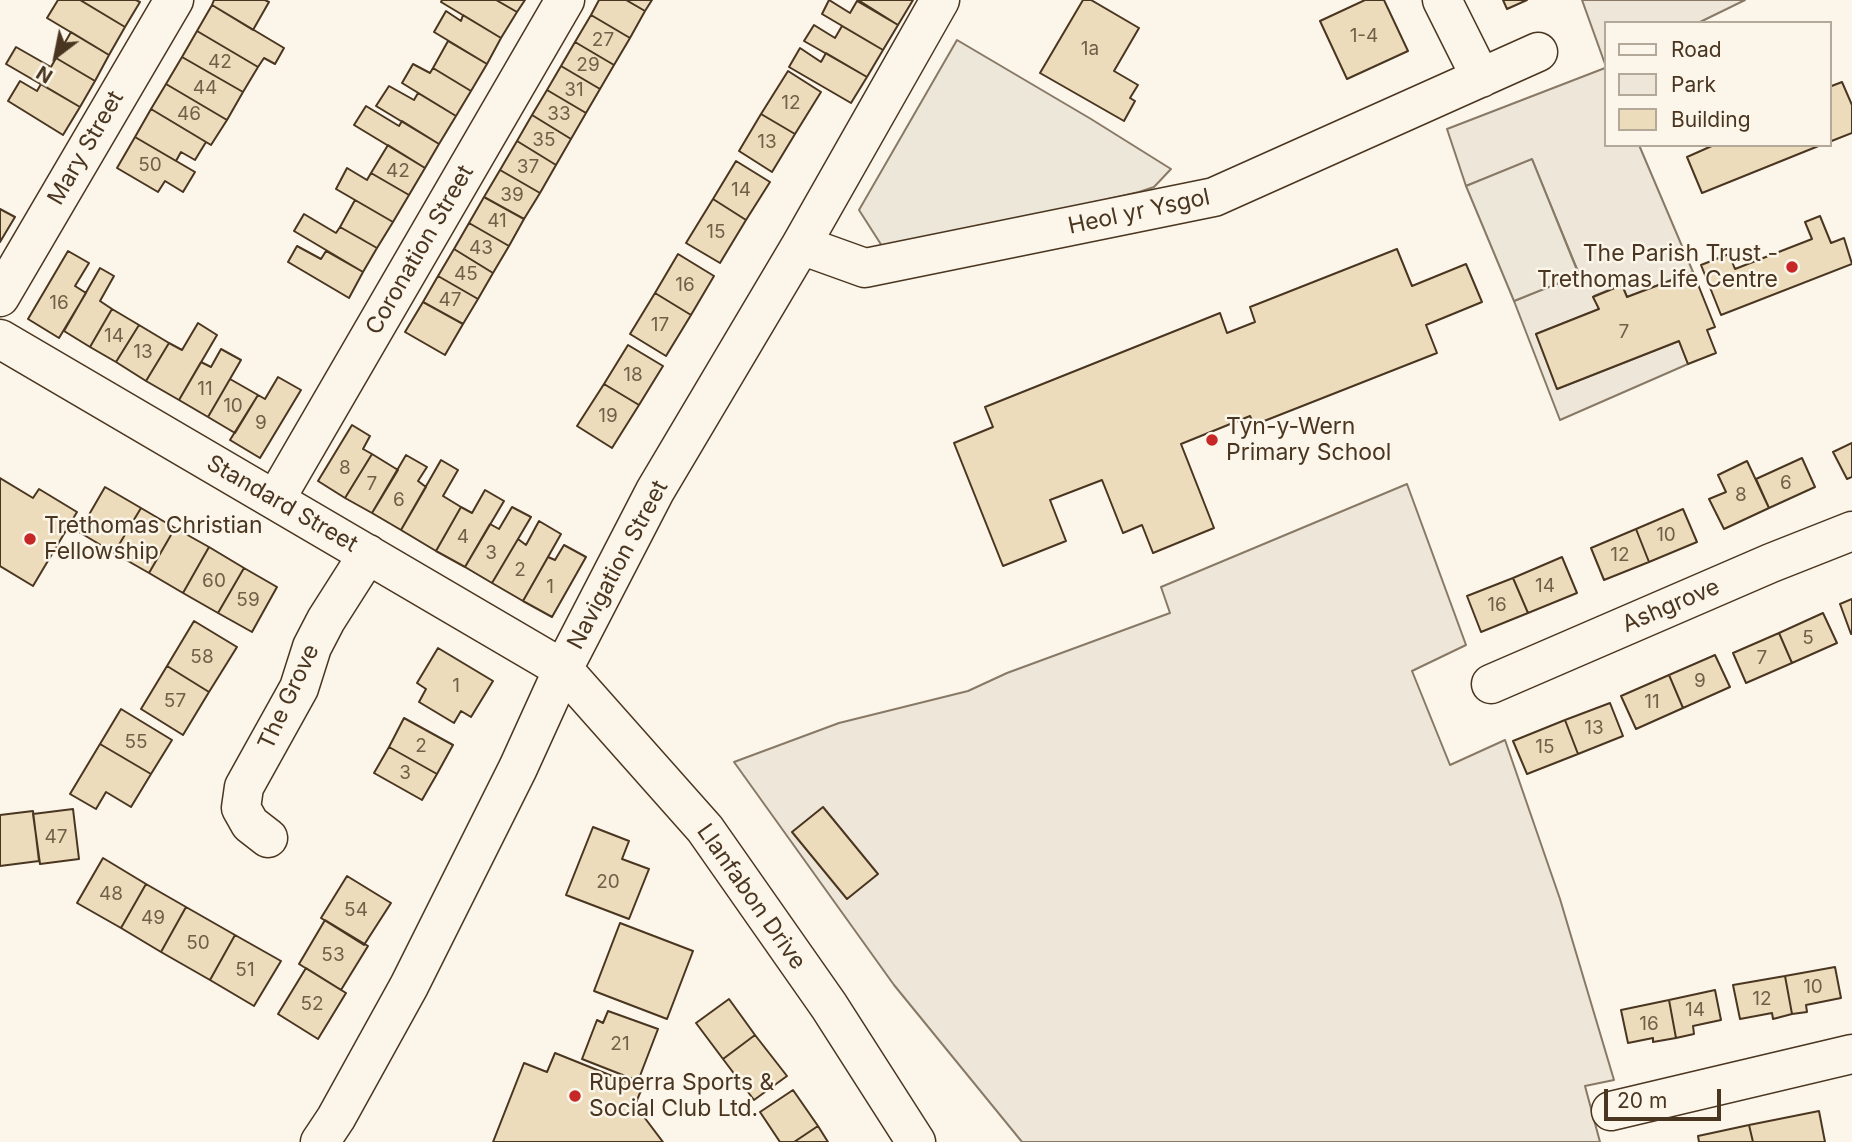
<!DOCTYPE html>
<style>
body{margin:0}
#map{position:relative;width:1852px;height:1142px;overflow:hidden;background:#fbf6e9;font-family:Inter,sans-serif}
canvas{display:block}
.legend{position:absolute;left:1604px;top:21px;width:228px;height:126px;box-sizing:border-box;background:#fbf6e9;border:2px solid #b4a999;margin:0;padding:9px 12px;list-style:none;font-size:21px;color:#4a3520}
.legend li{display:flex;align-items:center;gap:14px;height:35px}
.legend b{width:35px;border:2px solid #b4a999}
.north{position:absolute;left:21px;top:21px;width:70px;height:70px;-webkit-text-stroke:5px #fbf6e9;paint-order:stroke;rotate:212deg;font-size:19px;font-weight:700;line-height:28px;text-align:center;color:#4a3520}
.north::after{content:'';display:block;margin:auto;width:24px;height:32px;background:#4a3520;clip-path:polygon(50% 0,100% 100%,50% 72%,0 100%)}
.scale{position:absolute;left:1604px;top:1089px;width:117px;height:32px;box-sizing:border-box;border:4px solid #4a3520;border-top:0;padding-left:9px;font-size:21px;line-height:24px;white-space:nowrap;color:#4a3520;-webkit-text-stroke:5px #fbf6e9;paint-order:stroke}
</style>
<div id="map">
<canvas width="1852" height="1142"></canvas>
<ul class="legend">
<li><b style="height:9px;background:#fbf6e9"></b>Road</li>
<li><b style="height:19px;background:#ede6d9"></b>Park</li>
<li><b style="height:19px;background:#ecdcbc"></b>Building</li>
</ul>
<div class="north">N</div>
<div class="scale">20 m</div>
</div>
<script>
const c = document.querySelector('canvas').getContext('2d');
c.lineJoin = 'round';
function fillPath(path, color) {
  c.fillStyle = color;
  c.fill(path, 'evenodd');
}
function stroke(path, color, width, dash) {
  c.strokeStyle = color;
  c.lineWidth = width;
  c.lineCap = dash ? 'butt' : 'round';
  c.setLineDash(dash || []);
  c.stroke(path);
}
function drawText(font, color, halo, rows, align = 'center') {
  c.font = font + ' Inter,sans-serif';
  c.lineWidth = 5;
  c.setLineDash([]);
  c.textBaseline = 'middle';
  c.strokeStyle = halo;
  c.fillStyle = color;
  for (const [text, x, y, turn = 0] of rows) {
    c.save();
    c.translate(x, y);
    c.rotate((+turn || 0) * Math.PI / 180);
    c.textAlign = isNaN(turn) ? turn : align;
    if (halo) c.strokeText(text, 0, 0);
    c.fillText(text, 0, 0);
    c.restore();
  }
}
const green = new Path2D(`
 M1582,0H1745L1698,23H1605V64Z
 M1605,68V145H1639L1693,272L1627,297L1622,285L1594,296L1599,309L1536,334L1557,389L1679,341L1688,364L1560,420L1514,301L1579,274L1532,160L1466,186L1447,129Z
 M1407,484L1466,645L1412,671L1450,765L1505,740L1560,899L1614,1080L1585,1086L1600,1142H1022L894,985L734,762L839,723L968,691L1007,673L1170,613L1161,587Z`);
const parking = new Path2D(`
 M957,40L1091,119L1171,169L1154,187L1139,192L1030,217L882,246L859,210Z
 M1532,159L1579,275L1514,301L1466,186Z`);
const building = new Path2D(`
 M58,0H80L125,27L109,55L47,18Z
 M80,0H136L140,2L125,27Z
 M214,0H265L269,2L253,30L212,5Z
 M442,0H496L517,12L501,38L441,2Z
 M496,0H525L517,12Z
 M599,0H626L645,11L630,38L591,15Z
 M626,0H652L645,11Z
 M829,0L850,13L857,1L898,25L883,50L822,14Z
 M858,0H913L898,25Z
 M1083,0H1091L1139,28L1114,71L1138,85L1130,98L1135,101L1124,121L1040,73Z
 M1365,0H1384L1408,51L1347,79L1320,21Z
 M1503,0H1527L1507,9Z
 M212,5L284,48L275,64L264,58L258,67L197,31Z
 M446,11L461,21L463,15L501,38L487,64L434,32Z
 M591,15L630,38L614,65L575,42Z
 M814,25L835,38L842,26L883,50L867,77L804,41Z
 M197,31L258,67L243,92L182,57Z
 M71,32L109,55L95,81L56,58Z
 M448,41L487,64L471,91L433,68Z
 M575,42L614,65L600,89L561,66Z
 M16,47L51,67L56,58L95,81L80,107L6,64Z
 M800,48L821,62L826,53L867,77L851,103L789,67Z
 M182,57L243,92L227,120L166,84Z
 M413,64L430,73L433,68L471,91L456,116L402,83Z
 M561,66L600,89L586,113L547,90Z
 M788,71L821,92L795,134L761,114Z
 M20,81L37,91L41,84L80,107L63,135L8,101Z
 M1842,82L1852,105V133L1829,142V87Z
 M166,84L227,120L211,145L151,109Z
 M389,86L414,100L418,93L456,116L439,144L376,106Z
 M547,90L586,113L571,139L532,115Z
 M366,106L399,126L402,121L439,144L425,168L354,125Z
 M151,109L206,142L195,160L181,152L176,161L135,137Z
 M761,114L795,134L772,172L739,151Z
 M532,115L571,139L556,165L517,141Z
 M135,137L195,172L183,192L165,181L158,192L117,168Z
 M517,141L556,165L540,193L500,170Z
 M388,145L425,168L409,195L371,173Z
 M1714,145H1821L1702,193L1687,157Z
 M736,161L770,182L746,220L713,199Z
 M347,168L367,180L371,173L409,195L393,222L336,189Z
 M500,170L540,193L524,219L484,197Z
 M484,197L524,219L509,246L469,223Z
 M713,199L746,220L720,263L686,243Z
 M355,200L393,222L377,248L340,227Z
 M0,209L15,217L0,242Z
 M304,214L336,233L340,227L377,248L363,272L294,231Z
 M1820,216L1831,243L1844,238L1852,264L1721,315L1701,265L1729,254L1735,269L1812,239L1805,222Z
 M469,223L509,246L493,273L454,249Z
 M297,246L321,259L326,251L363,272L349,298L288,262Z
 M454,249L493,273L478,299L438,276Z
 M1397,249L1412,286L1466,264L1482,302L1426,325L1437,353L1254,425L1250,416L1181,444L1214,528L1153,553L1142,525L1123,533L1102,480L1050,500L1066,541L1003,566L954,443L993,427L985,407L1220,313L1227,333L1255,322L1250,307Z
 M68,251L89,263L75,286L86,293L59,338L28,319Z
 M678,254L714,276L691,315L655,293Z
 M100,268L114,276L100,301L112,309L90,347L64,331Z
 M1693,272L1715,327L1707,330L1716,353L1688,364L1679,341L1557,389L1536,334L1599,309L1593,297L1622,285L1627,297Z
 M438,276L478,299L463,324L423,302Z
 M655,293L691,315L666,356L630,334Z
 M423,302L463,324L445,355L405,332Z
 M112,309L139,325L116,362L90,347Z
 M198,323L217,335L179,400L146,381L169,343L182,350Z
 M139,325L169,343L146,381L116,362Z
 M628,345L663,366L639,405L604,384Z
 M221,349L241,360L208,417L179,400L201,362L211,367Z
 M278,377L301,390L260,458L230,440L258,395L265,399Z
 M230,379L258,395L235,433L208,417Z
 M604,384L639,405L612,448L577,426Z
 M352,425L370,436L363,449L372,454L345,498L318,481Z
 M1852,443V477L1847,479L1833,452Z
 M372,454L398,470L372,513L345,498Z
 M406,455L427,467L418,481L426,487L401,530L372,513Z
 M1802,458L1815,487L1769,508L1756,479Z
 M441,460L458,470L443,496L461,507L436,551L401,530Z
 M1747,461L1769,508L1724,529L1709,499L1726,492L1718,475Z
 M0,478L33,498L39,489L77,512L33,586L0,566Z
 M105,487L141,508L114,553L79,532Z
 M485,490L504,501L465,567L436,551L461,507L472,513Z
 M512,507L531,517L492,583L465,567L490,524L499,529Z
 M141,508L175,528L149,573L114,553Z
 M1683,509L1697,542L1649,562L1636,529Z
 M539,521L561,534L523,601L492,583L518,539L526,545Z
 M175,528L209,547L183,593L149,573Z
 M1636,529L1649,562L1604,580L1591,548Z
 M564,545L586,557L552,617L523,601L548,557L555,560Z
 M209,547L244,568L218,613L183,593Z
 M1562,557L1577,593L1528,613L1513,578Z
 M244,568L277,587L252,632L218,613Z
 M1513,578L1528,613L1481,632L1467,596Z
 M1852,599V634H1851L1840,604Z
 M1823,613L1837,643L1792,663L1779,633Z
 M194,621L237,647L209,692L167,666Z
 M1779,633L1792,663L1746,683L1733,653Z
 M438,648L493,681L471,717L461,711L454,723L419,702L426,689L417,683Z
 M1715,655L1730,687L1683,708L1669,675Z
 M167,666L209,692L183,735L141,709Z
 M1669,675L1683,708L1636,729L1621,696Z
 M1610,703L1623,736L1578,754L1565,720Z
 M121,709L172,740L151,774L100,744Z
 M404,718L453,745L437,774L389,747Z
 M1565,720L1578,754L1527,774L1513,741Z
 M100,744L151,774L131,807L106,792L96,809L70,794Z
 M389,747L437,774L422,800L374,773Z
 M823,807L878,874L847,899L792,832Z
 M73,809L79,859L40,864L33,814Z
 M33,811L39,861L0,866V815Z
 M593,827L629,841L622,859L649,869L629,919L566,895Z
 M103,858L146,884L121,928L77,903Z
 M347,876L391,903L364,945L321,918Z
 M146,884L186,907L161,952L121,928Z
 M186,907L235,935L210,980L161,952Z
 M325,920L368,946L341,990L299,964Z
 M620,923L693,951L667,1019L594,991Z
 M235,935L281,961L254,1006L210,980Z
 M1835,967L1841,998L1806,1005L1807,1012L1792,1014L1785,976Z
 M306,968L346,993L318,1039L278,1014Z
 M1785,976L1792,1014L1773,1019L1772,1013L1740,1019L1733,985Z
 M1715,990L1721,1020L1693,1026L1694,1034L1676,1038L1669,1000Z
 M729,999L755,1035L723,1059L696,1023Z
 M1669,1000L1676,1038L1653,1042V1038L1628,1043L1621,1010Z
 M608,1011L658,1029L638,1081L582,1059L597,1020L603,1023Z
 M755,1035L787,1076L754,1100L723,1059Z
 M555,1053L642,1088L635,1105L663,1142H493L524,1063L547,1072Z
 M793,1090L818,1126L794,1142H780L760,1112Z
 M1819,1111L1825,1142H1753L1749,1125Z
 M1749,1125L1753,1142H1699L1698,1136Z
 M818,1126L828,1142H794Z`);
const minor = new Path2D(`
 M1442,0L1481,78
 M801,245L865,268L1214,197L1538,52
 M0,297L174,0
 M0,339L563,669L705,829L829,1006L916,1142
 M275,500L565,0
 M1491,684L1771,563L1852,531
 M268,838L250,824L241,808L244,787L299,688L312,647L326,620L368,554
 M1611,1111L1852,1054
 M320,1142L336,1118L409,986L518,768L563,669L655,491L801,245L940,0`);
const markers = [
 [1792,267,7,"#c62828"],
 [1212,440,7,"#c62828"],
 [30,539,7,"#c62828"],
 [575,1096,7,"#c62828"]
];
const numberNames = [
 ["1-4",1364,36],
 ["27",603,40],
 ["1a",1090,49],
 ["42",220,62],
 ["29",588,65],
 ["44",205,88],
 ["31",574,90],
 ["12",791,103],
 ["46",189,114],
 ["33",559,114],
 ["35",544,140],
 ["13",767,142],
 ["50",150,165],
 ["37",528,167],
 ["42",398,171],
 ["14",741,190],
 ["39",512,195],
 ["41",497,221],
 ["15",716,232],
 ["43",481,248],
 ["45",466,274],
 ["16",685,285],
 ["47",450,300],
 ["16",59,303],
 ["17",660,325],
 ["7",1624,332],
 ["14",114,336],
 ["13",143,352],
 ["18",633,375],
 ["11",205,389],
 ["10",233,406],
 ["19",608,416],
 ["9",261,423],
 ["8",345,468],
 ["6",1786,483],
 ["7",372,484],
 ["8",1741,495],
 ["6",399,500],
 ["10",1666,535],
 ["4",463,537],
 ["3",491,553],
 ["12",1620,555],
 ["2",520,570],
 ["60",214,581],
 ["14",1545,586],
 ["1",550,587],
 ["59",248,600],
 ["16",1497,605],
 ["5",1808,638],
 ["58",202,657],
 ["7",1762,658],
 ["9",1700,681],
 ["1",456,686],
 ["57",175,701],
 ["11",1652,702],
 ["13",1594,728],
 ["55",136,742],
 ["2",421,746],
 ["15",1545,747],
 ["3",405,773],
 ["47",56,837],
 ["20",608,882],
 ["48",111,894],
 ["54",356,910],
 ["49",153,918],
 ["50",198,943],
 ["53",333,955],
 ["51",245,970],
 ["10",1813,987],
 ["12",1762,999],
 ["52",312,1004],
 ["14",1695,1010],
 ["16",1649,1024],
 ["21",620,1044]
];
const streetNames = [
 ["Mary Street",86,148,-60],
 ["Heol yr Ysgol",1139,212,-12],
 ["Coronation Street",420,250,-60],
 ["Standard Street",282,504,30],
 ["Navigation Street",618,565,-62],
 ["Ashgrove",1671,606,-23],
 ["The Grove",289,697,-65],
 ["Llanfabon Drive",751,897,55]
];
const poiNames = [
 ["The Parish Trust -",1778,254,"right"],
 ["Trethomas Life Centre",1778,280,"right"],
 ["Tyn-y-Wern",1226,427],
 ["Primary School",1226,453],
 ["Trethomas Christian",44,526],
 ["Fellowship",44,552],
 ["Ruperra Sports &",589,1083],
 ["Social Club Ltd.",589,1109]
];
fillPath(green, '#ede6d9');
stroke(green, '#887966', 2);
fillPath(parking, '#ede7d9');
stroke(parking, '#887966', 2);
fillPath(building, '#ecdcbc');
stroke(building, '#4a3520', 2);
stroke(minor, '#4a3520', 41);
stroke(minor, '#fbf6e9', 38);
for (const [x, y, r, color] of markers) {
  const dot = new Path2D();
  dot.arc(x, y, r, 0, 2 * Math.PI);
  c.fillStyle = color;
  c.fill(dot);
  stroke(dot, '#fbf6e9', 2.5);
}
drawText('19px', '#725f47', null, numberNames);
drawText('23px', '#4a3520', '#fbf6e9', streetNames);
drawText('23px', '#4a3520', '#fbf6e9', poiNames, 'left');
</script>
